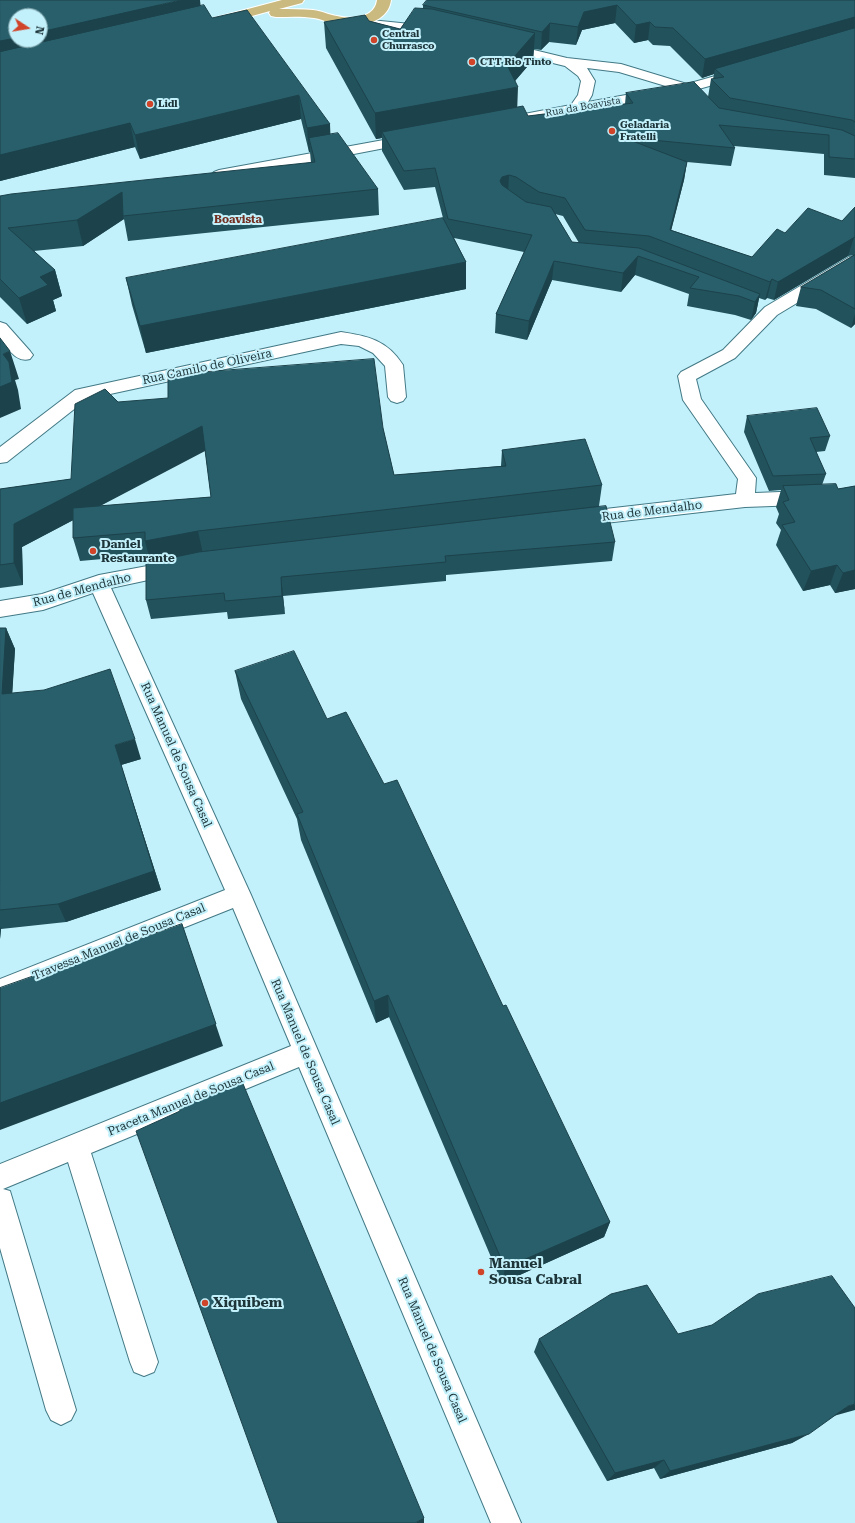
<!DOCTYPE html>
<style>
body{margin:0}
#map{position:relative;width:855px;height:1523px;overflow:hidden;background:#c3f1fb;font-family:"Roboto Serif",serif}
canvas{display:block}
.north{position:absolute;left:8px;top:8px;width:40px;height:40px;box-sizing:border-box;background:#c3f1fb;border:1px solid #81a5ad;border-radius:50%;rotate:102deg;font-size:11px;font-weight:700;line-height:16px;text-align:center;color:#1d3439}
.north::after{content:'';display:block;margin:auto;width:14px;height:18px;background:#d0452a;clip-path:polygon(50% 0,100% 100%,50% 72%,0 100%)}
</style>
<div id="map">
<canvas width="855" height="1523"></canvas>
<div class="north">N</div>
</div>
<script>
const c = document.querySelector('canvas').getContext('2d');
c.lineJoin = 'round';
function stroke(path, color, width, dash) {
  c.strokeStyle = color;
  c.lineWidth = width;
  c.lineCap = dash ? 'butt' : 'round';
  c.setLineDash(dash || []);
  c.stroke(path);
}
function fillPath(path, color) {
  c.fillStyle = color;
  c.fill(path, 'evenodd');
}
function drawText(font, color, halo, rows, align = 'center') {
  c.font = font + ' "Roboto Serif",serif';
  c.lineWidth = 4;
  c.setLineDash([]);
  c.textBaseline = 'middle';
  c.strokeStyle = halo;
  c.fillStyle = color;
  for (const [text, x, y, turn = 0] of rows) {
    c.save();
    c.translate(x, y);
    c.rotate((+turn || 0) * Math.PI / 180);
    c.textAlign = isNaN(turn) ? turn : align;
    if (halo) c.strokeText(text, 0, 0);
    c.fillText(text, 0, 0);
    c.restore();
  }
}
const minor = new Path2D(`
 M351,18L430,26L435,27L437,30L435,33L430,34L346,25L344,22L346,19Z
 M505,43L567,58L621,64L687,84L740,69L745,70L747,73L745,76L688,92L524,122L519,121L517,118L519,115L571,105L578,95L581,81L578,76L565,66L500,50L498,47L500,44ZM587,68L619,72L669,87L588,102L592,95L595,81Z
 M411,135L416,136L418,139L416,142L219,180L214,178L211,175L214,172L219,170Z
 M855,256V268L777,315L735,358L696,379L701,399L756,478L755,493L855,489V503L745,507L579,526L572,524L569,519L572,514L579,512L736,494L738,479L683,400L678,376L681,372L723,350L765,307L849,257Z
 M0,322L6,324L30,351L33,355L30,359C16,363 9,349 0,339Z
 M341,332C368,336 387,340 403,365L406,397L403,401L397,403L391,401L388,397L385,366L373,353L359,346L341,344L87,399L7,462L0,463V447L75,390Z
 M174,561L181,563L184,568L181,573L111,588L251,895L521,1523H491L299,1067L91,1153L158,1362L154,1372L144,1376L134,1372L130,1362L68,1162L3,1189L10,1191L13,1201L76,1410L71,1420L61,1425L51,1420L46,1410L0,1248V1164L291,1046L233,908L0,1001V979L225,890L93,593L43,610L0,617V601L42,594L99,575Z`);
const major = new Path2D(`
 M282,0H304L302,3L279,9C290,9 302,9 313,10C322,11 329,15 337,16C352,20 375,18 377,0H391C388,24 357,28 338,25C329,23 322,19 314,18C301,16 288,17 276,17L271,16L269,13L270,11L219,25L214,24L212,21L214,18Z`);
const wall = new Path2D(`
 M0,0L201,6L212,18L330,124V134L378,189L379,215L128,241L124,219L83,246L34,251L55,270L62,296L53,300L56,311L27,324L0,297V196L311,163L310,152H309L301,119L140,159L135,147L0,181Z
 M855,0V178L824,175V154L734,146L735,148L731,166L687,162L684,180L671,230L752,257L785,233L842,221L855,207V324L851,328L816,309L796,306L801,287L854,255L848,256L774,300L767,298L765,300L759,298L756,313L751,320L735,315L687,306L689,294L635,275L621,292L552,280L527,340L495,333L496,314L524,252L454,238L466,262V289L146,353L132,305L126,278L443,218L435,187L404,190L382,151V138L376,139L326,48L324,22L369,21L400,29L423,8V5ZM615,23L634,43L648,40L653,45L670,46L702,78L714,74L713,79H711L708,97L626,93L625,104L528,116L517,107L515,81L533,60L534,49L541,50L549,42L576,45L582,30ZM555,214L563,216L579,243L572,242Z
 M118,402L383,428L394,475L501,466L502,450L602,485L599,506L615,542L612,561L446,575V581L283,596L285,614L228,619L227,612L151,619L146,600L150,562L148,555L80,561L73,538V520L22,547L23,585L0,588V489L71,479ZM205,450L211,497L99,506Z
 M747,416L830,436L825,451L816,452L826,474L822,485L838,489L855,486V589L835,593L830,585L803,591L776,545L781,530L776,523L779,514L776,507L781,490L769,491L744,432Z
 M0,628H6L15,649L12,693L141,759L121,765L161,890L66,922L1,929L0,939Z
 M235,671L327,719L503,1006L610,1222L604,1237L502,1283L389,1017L376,1023L301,840L297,819L241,699Z
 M678,1334L835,1415L792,1443L660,1479L654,1468L607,1481L534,1352L539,1339Z`);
const shadedWall = new Path2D(`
 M181,0H200L202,19L0,66V41L16,38V40H40V32Z
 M617,5L615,23L582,30L576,45L578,27L584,12Z
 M855,17V32L715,69L714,74L702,78L705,59Z
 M650,22L648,40L634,43L636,25Z
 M550,23L549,42L541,50L542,32Z
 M535,33L533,60L508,89L518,87L517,114L382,132V138L376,139L375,113L507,65Z
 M299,95L301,119L140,159L135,135Z
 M130,123L135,147L0,181V155Z
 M330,124L331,148L309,138L310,152H309L307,128Z
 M687,162L684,180L668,243L670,230Z
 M509,175L508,194L499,199L500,181L502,177Z
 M122,192L123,216L124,219L83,246L77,220Z
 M854,237L848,256L774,300L778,282Z
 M638,256L635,275L621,292L623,273Z
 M554,261L552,280L527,340L529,321Z
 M466,262V289L146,353L140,326Z
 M55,270L62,296L53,300L56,311L27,324L19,298L40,277Z
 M772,279L767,298L765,300L770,282Z
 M760,294L756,313L751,320L755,302Z
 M855,314V324L851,328Z
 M10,351L19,379L15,380L18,390L21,409L0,418V387L3,354Z
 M202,426L207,450L22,547L23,585L14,563V524Z
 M198,531L203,554L151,564L145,541Z
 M837,565L830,585L803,591L811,571Z
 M855,570V589L835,593L843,573Z
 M281,577L283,596L285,614L282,596Z
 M6,628L15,649L11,715L2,694Z
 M135,739L141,759L121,765L161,890L66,922L58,904L115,745Z
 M182,924L223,1046L0,1130V1103Z
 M0,927L1,929L0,939Z
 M388,995L389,1017L376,1023L374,1001Z
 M610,1222L604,1237L502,1283L505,1268Z
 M855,1404V1410L830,1417L848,1406Z
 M809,1434L792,1443L660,1479L670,1471Z
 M664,1460L654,1468L607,1481L615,1473Z
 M424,1518V1523H415Z`);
const building = new Path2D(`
 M0,0H181L40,32V16H16V38L0,41Z
 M427,0H855V17L705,59L673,28L655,27L650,22L636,25L617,5L584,12L578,27L550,23L542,32L423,5Z
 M204,5L212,18L247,10L330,124L307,128L299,95L135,135L130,123L0,155V52Z
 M415,8L432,9L535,33L507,65L518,87L375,113L324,22L365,15L369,21L400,29Z
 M855,28V122L852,120L730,98L711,79L724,77L715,69Z
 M694,82L719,108L842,130L855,136V159L829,157V135L719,125L735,148L631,138L630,140L687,162L670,230L752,257L777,229L785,233L808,208L842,221L855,207V237L778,282L772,279L770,282L649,236L585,230L565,198L539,192L516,177L509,175L502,177L500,181L502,185L526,202L551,207L572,242L639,248L760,294L755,302L739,296L690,288L699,277L638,256L623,273L554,261L529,321L496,314L532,235L448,219L435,168L404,171L382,132L523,106L528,116L633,103L626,93Z
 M338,133L378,189L123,216L122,192L77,220L8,228L55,270L40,277L48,285L19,298L0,279V196L11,194L315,162L309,138Z
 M443,218L466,262L140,326L126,278Z
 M855,255V309L821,290L801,287Z
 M0,338L10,351L3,354L9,362L12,382L0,387Z
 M374,359L383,428L394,475L506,466L502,450L585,439L602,485L198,531L145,541V532L73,538V508L211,497L202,426L14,524V563L0,565V489L71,479L75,404L105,389L118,402L168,398V375Z
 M817,408L830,436L810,438L826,474L773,476L747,416Z
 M836,484L838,489L855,486V570L843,573L837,565L811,571L782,525L795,522L783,502L789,500L783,486Z
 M606,506L615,542L445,556L446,562L281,577L282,596L225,601L224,593L146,600V563L199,552Z
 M0,628H6L2,694L44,690L110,669L135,739L115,745L154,871L58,904L0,910Z
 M294,651L327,719L346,712L384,784L397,780L503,1006L506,1005L610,1222L505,1268L388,995L374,1001L297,814L303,812L235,671Z
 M182,924L216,1024L0,1103V988Z
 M241,1079L424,1518L415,1523H278L136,1131L180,1111L179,1107Z
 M832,1276L855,1308V1404L848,1406L809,1434L670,1471L664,1460L615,1473L539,1339L611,1294L647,1285L678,1334L712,1325L758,1294Z`);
const markers = [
 [374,40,4,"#d0452a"],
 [472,62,4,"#d0452a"],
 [150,104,4,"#d0452a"],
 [612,131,4,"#d0452a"],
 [93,551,4,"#d0452a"],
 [481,1272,4,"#d0452a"],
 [205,1303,4,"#d0452a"]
];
const farPoinames = [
 ["Central",382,34],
 ["Churrasco",382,46],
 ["CTT Rio Tinto",480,62],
 ["Lidl",158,104],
 ["Geladaria",620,125],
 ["Fratelli",620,137]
];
const farStreetnames = [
 ["Rua da Boavista",583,107,-10]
];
const farNeighbourhoodnames = [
 ["Boavista",238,220]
];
const streetNames = [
 ["Rua Camilo de Oliveira",207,367,-12],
 ["Rua de Mendalho",652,511,-7],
 ["Rua de Mendalho",82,590,-15],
 ["Rua Manuel de Sousa Casal",176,755,66],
 ["Travessa Manuel de Sousa Casal",119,942,-22],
 ["Rua Manuel de Sousa Casal",305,1052,67],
 ["Praceta Manuel de Sousa Casal",191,1099,-22],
 ["Rua Manuel de Sousa Casal",432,1350,67]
];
const poiNames = [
 ["Daniel",101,544],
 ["Restaurante",101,558]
];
const nearPoinames = [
 ["Manuel",489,1264],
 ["Sousa Cabral",489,1280],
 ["Xiquibem",213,1303]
];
stroke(minor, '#427985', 2);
stroke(major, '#fff', 2);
fillPath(minor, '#fff');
fillPath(major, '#caba7f');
fillPath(wall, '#22525c');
fillPath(shadedWall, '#1c424b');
fillPath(building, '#285f6b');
stroke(building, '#1c424b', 1);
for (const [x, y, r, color] of markers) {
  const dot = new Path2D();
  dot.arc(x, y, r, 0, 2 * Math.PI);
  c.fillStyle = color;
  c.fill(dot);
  stroke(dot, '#c3f1fb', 1.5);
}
drawText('bold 10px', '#1d3439', '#c3f1fb', farPoinames, 'left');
drawText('10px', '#1d3439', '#c3f1fb', farStreetnames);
drawText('bold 11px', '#732f21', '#c3f1fb', farNeighbourhoodnames);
drawText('12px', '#1d3439', '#c3f1fb', streetNames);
drawText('bold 12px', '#1d3439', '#c3f1fb', poiNames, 'left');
drawText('bold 14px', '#1d3439', '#c3f1fb', nearPoinames, 'left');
</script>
